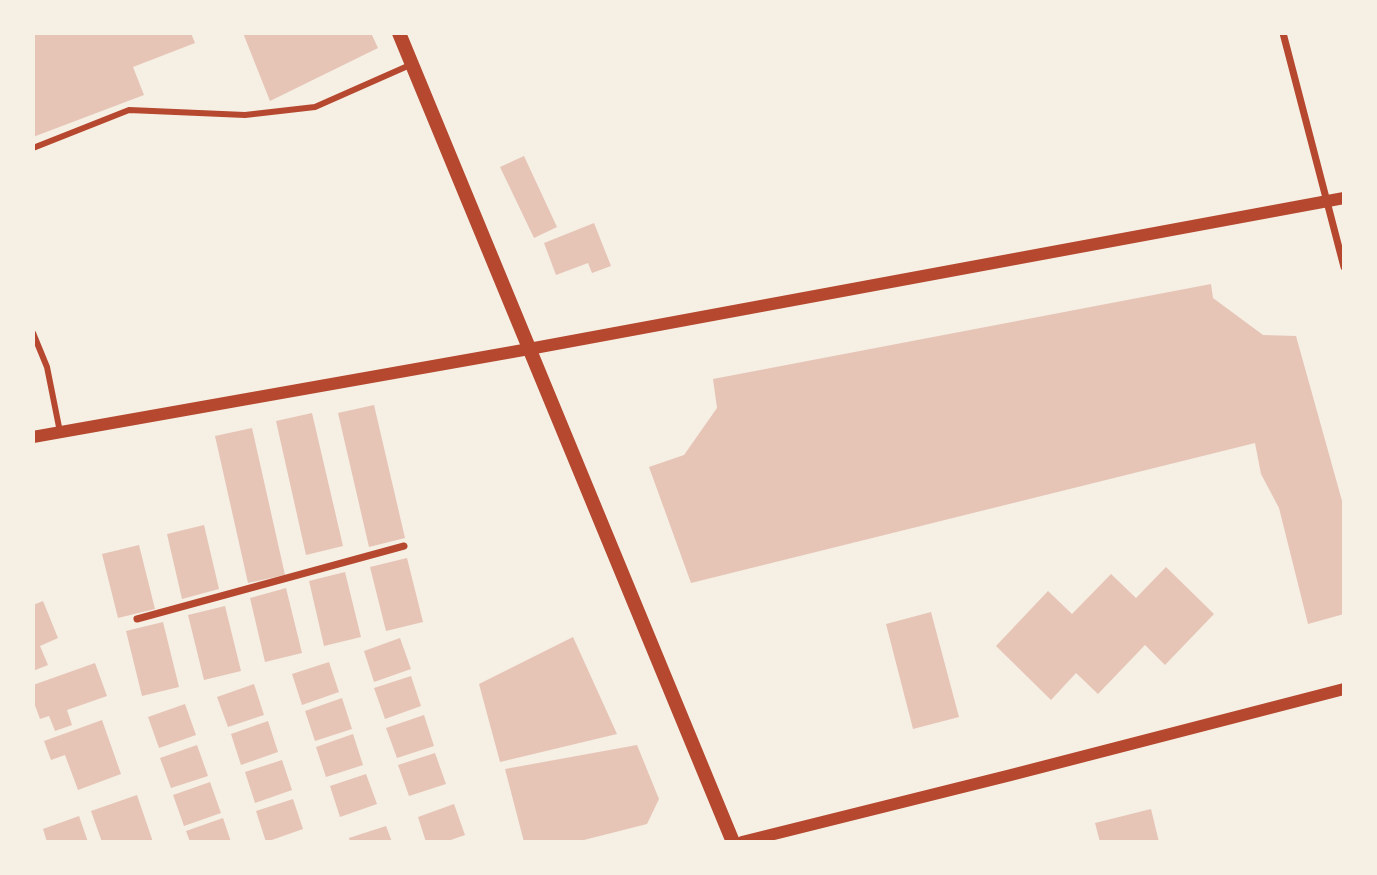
<!DOCTYPE html>
<style>
body{margin:0}
#map{position:relative;width:1377px;height:875px;overflow:hidden;background:#f6efe4;font-family:Jost,sans-serif}
canvas{display:block}
.frame{position:absolute;inset:0;border:35px solid #f6efe4;pointer-events:none}
</style>
<div id="map">
<canvas width="1377" height="875"></canvas>
<div class="frame"></div>
</div>
<script>
const c = document.querySelector('canvas').getContext('2d');
c.lineJoin = 'round';
function fillPath(path, color) {
  c.fillStyle = color;
  c.fill(path, 'evenodd');
}
function stroke(path, color, width, dash) {
  c.strokeStyle = color;
  c.lineWidth = width;
  c.lineCap = dash ? 'butt' : 'round';
  c.setLineDash(dash || []);
  c.stroke(path);
}
const building = new Path2D(`
 M33,33H191L195,43L133,67L144,95L33,137Z
 M243,33H371L378,48L270,101Z
 M524,156L557,227L534,238L500,167Z
 M594,223L611,266L592,273L588,263L556,275L544,243Z
 M1211,284L1213,298L1263,335L1296,336L1344,508V614L1308,624L1279,508L1261,474L1255,443L691,583L649,467L684,455L717,408L713,379Z
 M374,405L405,538L369,547L338,413Z
 M312,413L343,546L306,555L276,421Z
 M252,428L285,575L248,583L215,436Z
 M204,525L219,589L182,599L167,534Z
 M139,545L155,609L118,618L102,554Z
 M407,558L423,622L386,631L370,567Z
 M1166,567L1214,614L1165,665L1145,645L1098,694L1076,673L1051,700L996,646L1048,591L1072,614L1111,574L1136,598Z
 M345,572L361,637L324,646L309,581Z
 M286,588L302,653L265,662L250,598Z
 M43,601L58,638L40,646L48,665L33,671V605Z
 M225,606L241,671L204,680L188,615Z
 M931,612L959,717L913,729L886,624Z
 M163,622L179,687L142,696L126,631Z
 M573,637L617,734L500,762L479,684Z
 M400,638L411,669L374,682L364,651Z
 M329,662L339,692L302,705L292,674Z
 M95,663L107,696L67,710L72,725L55,731L49,716L40,719L33,700V685Z
 M411,676L421,706L385,719L374,688Z
 M254,684L264,715L228,727L217,697Z
 M342,698L352,729L315,741L305,711Z
 M185,704L196,735L159,748L148,717Z
 M424,715L434,746L397,758L386,728Z
 M102,720L121,774L78,790L65,755L51,760L44,741Z
 M268,721L278,752L241,765L231,734Z
 M353,734L363,765L326,777L316,747Z
 M197,745L208,776L171,788L160,758Z
 M637,745L659,799L647,824L576,842H524L505,769Z
 M435,753L446,784L409,796L398,765Z
 M282,760L292,790L255,803L245,772Z
 M366,774L377,804L340,817L330,786Z
 M210,782L221,813L184,826L173,795Z
 M137,795L153,842H102L91,811Z
 M293,799L303,829L266,842L256,811Z
 M454,804L465,835L445,842H426L418,817Z
 M1151,809L1159,842H1100L1095,823Z
 M79,816L88,842H47L43,829Z
 M223,818L231,842H190L186,831Z
 M386,826L392,842H350L349,838Z`);
const pedestrian = new Path2D(`
 M33,148L129,110L245,115L315,107L410,65
 M33,333L47,367L60,432`);
const minor = new Path2D(`
 M1283,33L1344,267
 M137,619L404,546`);
const tertiary = new Path2D(`
 M33,437L529,349L1344,198
 M742,842L1011,775L1344,689`);
const secondary = new Path2D(`
 M399,33L733,842`);
fillPath(building, '#e6c5b7');
stroke(pedestrian, '#b5482f', 6);
stroke(minor, '#b5482f', 7);
stroke(tertiary, '#b5482f', 12);
stroke(secondary, '#b5482f', 14);
</script>
